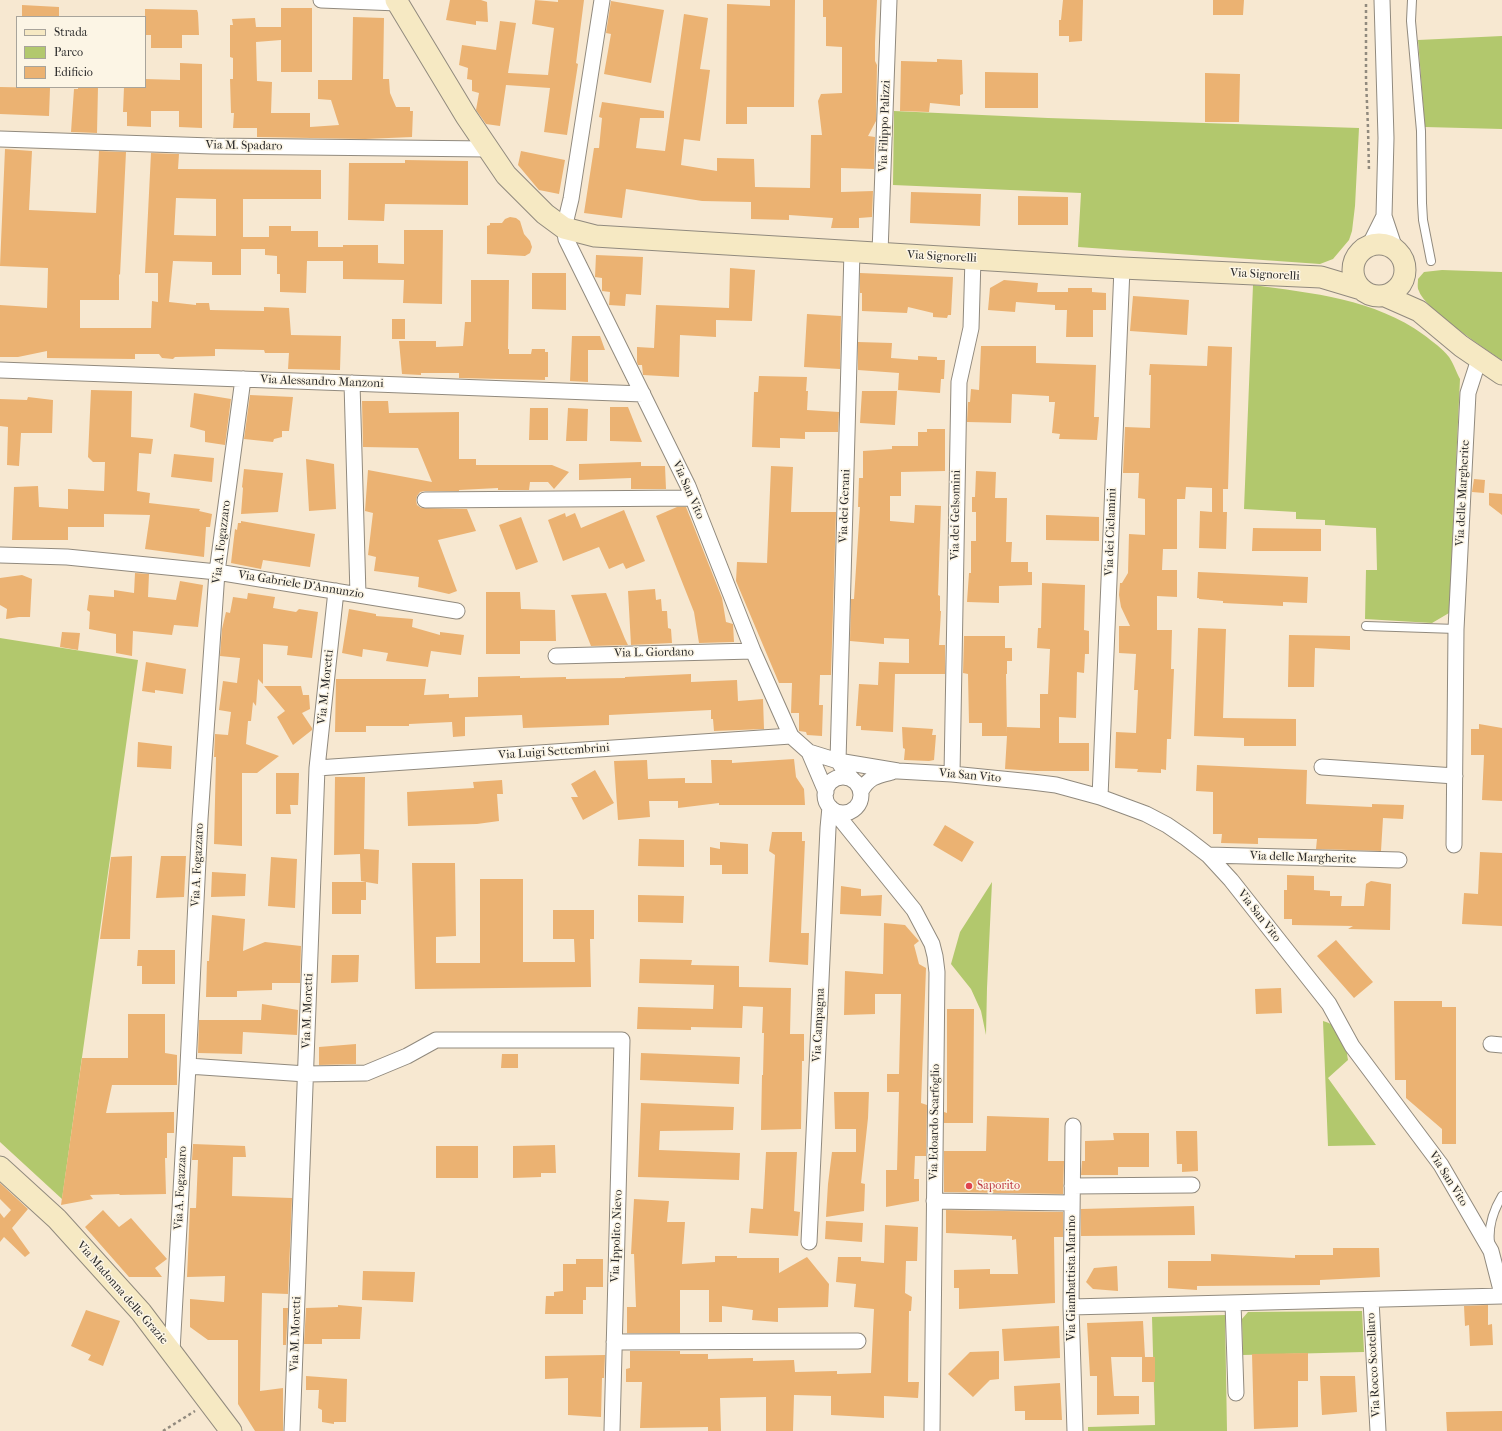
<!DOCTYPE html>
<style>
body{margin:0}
#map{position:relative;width:1502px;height:1431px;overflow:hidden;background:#f7e8d1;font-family:"IM FELL French Canon",serif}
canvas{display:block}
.legend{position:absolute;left:16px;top:16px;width:130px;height:72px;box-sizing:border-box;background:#fcf5e5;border:1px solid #a8a49b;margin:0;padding:5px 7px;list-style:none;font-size:12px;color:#2b2b2b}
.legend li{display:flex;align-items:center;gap:8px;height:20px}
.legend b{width:20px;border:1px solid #a8a49b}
</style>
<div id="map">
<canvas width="1502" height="1431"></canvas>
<ul class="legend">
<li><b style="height:5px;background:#f6e9c3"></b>Strada</li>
<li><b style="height:11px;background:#b2c86d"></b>Parco</li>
<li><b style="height:11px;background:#ebb272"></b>Edificio</li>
</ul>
</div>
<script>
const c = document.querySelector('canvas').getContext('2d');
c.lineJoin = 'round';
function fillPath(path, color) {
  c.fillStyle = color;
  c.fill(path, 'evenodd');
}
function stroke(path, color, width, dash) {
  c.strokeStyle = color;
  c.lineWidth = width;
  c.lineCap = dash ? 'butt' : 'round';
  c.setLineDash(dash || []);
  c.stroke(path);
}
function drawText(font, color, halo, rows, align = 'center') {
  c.font = font + ' "IM FELL French Canon",serif';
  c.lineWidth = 3;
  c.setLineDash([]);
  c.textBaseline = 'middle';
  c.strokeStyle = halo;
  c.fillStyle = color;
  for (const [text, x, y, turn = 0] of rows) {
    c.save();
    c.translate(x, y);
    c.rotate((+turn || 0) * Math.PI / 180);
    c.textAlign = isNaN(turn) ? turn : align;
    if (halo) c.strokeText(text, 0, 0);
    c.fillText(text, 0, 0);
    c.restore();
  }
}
const green = new Path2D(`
 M1502,36V129L1425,127L1418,40Z
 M894,111L1048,118L1359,128L1355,206L1352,231L1349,240L1333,259L1320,264L1078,247L1081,193L893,185Z
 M1442,270L1502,272V360C1485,349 1424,308 1419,291C1417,288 1418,283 1418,279L1424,272Z
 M1253,285C1312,293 1375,299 1424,335C1433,342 1442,348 1449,357C1454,364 1456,372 1460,379L1449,613L1432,623L1365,619L1366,570H1377L1376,528L1325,525V520L1296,519V512L1244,509Z
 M0,638L138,660L62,1199L0,1142Z
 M992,882L987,988L986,1035L981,1011L971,989L951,964L960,932Z
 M1323,1021C1345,1028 1345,1039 1348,1060L1328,1078L1376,1145L1328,1146Z
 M1362,1311L1364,1352L1243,1355L1242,1319L1248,1312Z
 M1225,1315L1227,1431H1088V1427L1155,1425L1152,1317Z`);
const building = new Path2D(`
 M450,0H481L487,2L488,22L476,21V25L446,20Z
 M535,0L558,2V0H584L576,63L578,64L567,135L544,132L550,88L506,85L500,126L486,124L476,110L479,93L472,91V80L467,79L468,68L459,65L462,45L496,50L500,21L516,23L508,73L548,75L554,28L532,24Z
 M770,0H795L794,107H747V124H726L727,4L770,6Z
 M823,0H877L875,43V61L877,65L876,121L868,136L875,137L874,169L841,168V192L873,191L872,217L859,218V228H831L833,218L789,215V220L751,219V202L702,201L626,189L622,218L584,213L594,148H599L602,118L599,117L602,102L664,111V118H640L636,148L665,151L684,14L708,18L700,69L710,70L700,141L684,139L681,165L717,171V158L754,159L755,187L810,188L811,135H822L818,101L821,94L842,93V47L826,46V17H823Z
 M1063,0H1083L1082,41L1069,42V36H1059V20H1061Z
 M1213,0H1244L1243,15H1213Z
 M611,1L664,10L651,83L604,74L611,34L606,33Z
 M22,5L59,7V17H22Z
 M281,8H312V72H281V40L256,42L257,81L272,82L271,113H310V127L339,125L331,100L318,99V80H352L353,17L384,18L383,79H389L390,93L396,107H410V111H413L412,137L365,139L257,137V128H233L234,113H231L230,79H233V58L230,57V25H233L232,19L255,18L256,27H281Z
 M145,9L197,10L198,13L199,35H182V48H151V35H145Z
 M937,59L962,60L963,94L960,95V106L930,103L929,112L900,111L901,61L937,62Z
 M180,63L202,64V128L179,127V111H151V127L127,126V112H123L124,87H145V79L180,80Z
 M985,72L1038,73V108H985Z
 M1205,73L1240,74L1239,122H1205Z
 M0,87L50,88L49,116L0,114Z
 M78,87H98L97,133L71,132L74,89H78Z
 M5,149L32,151L29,210L96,213L99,151L126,152L120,275L119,274V300H80V328H151L152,301L158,302V273H145L151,153L179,154L178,169L321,170V199H243V237H269V226H291V231H318V247H343V245H378V263L404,264V230H443L442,304L403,303L404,280L343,279V261H307L306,293L280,292V274H277V256L265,255V249H241V275H212V262L173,261L169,302L196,305V303H209L210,310L264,311V307L289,308L291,335L341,336L340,370L288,369L289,353H265L264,350L215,349V356L175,357L173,359L162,358L159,354H135V359L47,358V351L18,357H0V305L47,308L48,268L0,266ZM176,198L216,199V236L174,235Z
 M521,151L565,160L559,194L539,190L518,165Z
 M405,160L468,161V205L385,204L384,221L348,220L349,163H405Z
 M911,192L981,194L980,226L910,223Z
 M1018,196L1068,197V225H1018Z
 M510,217L516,218L520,221L524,234L530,241L532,247L530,253L525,256L487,254V226L490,225V223H502L505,219Z
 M596,255L643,257L641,295L626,294L625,306L609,305L610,292L602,291V278L595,277Z
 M730,268L755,270L752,321L716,320V337L680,335L679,377L643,375L642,365H638L637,362V347L654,348L656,305L729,308Z
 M532,273H566V310L532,309Z
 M860,273L953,277L951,315H948L947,318L933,317V313L908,307L907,313L862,311V293H860Z
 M471,280H509L508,349H509V354H531L532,349H545V352H548V377H545V380L459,378V373H421V375L402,374L399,341H436V347L463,346L465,322H471Z
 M1004,280L1038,283L1037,292H1068V288H1092V292L1106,293V310H1093V337H1066L1067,310H1055V305L1016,302L1015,312L988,310L990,288Z
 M1133,296L1189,300L1187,335L1130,331Z
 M807,314L841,316L840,369L804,367Z
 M392,319H405V339H392Z
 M572,336H600L605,350H588V382L570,381Z
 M858,342L892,343L891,358L918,360V356L937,357V360H945L944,379H941L940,393L898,390L899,373L858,370Z
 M981,346H1036V363L1096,365L1094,417H1099L1097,440L1059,439L1060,434L1052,433L1055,402H1049V396L1012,394L1011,423L967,422L968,402H970L971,389L979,390Z
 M1208,346L1232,347L1228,489H1223V512H1227L1226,549L1199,548L1200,511L1212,512V488L1186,487L1185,499H1177V549H1163L1162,570H1177V597L1157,596V630H1172L1171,669H1174L1171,739H1167L1166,770L1161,769V773L1137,772L1138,769L1115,768L1116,732L1136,733L1138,690H1134L1136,654L1119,653V626H1130L1121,607L1119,595L1120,583H1122L1128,573L1129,534L1145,535V499L1138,498L1139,473H1123L1125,427L1150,428L1151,375H1149L1150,364L1207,366Z
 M759,376L807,377L806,391H808L807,410L839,412L838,432H805V439L780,438V448L752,447L754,392H758Z
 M91,390L132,391L131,437L153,439L151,454L139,453L137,491L150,493L149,503L200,509L199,511L212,514L210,527H206L204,557L145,549L150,515L104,514V527H68V540H12L14,487L38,486L39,507L68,509V489L104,491L105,462H93L88,457Z
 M862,391H897L895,425L860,423Z
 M194,393L231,399L225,445L205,442V431L190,427Z
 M250,395L293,397L289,431H282V437L274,439L273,442L244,439Z
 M28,397L53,400L52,433H21L19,466L7,465L8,427L0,426V399L27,400Z
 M362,401H388L389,413L459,412V459H476V465H552L569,472L554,489L548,482H530L529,490H498V488L459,490V491H425L420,492L417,496L416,500L417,505L421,508L467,509L476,531L438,540L457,591L449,594L418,587L419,577L374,571L376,557L368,555L373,513L365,511L368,470L432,482L418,448L363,447Z
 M610,407H628L642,442L610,441Z
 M530,408H548V440H529Z
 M568,408L588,409L587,441H566Z
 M927,429H945V471L901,472V496H890V521L914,523L915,505L941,506L938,595L940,596V611H941L939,645H945V674H895L893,732L861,730V726H856L859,684L878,685L879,662L909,663V639L884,638V644L850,641L851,599H854L860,507H858L859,478H863V451L892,449V446H918V432H927Z
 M174,454L214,458L212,482L171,477Z
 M306,459L334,464L336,509L309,511Z
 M641,462V466H665L666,489H631V478L579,480V464Z
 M771,466L793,467L791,512H836L831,675H820L819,705H823L822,736L807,735L806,732L799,731V713H791L792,683H779L736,581L737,562L767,563Z
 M244,469L283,473L278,512L241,514L243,488L242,487Z
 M976,471L996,472L995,498H1007L1006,542H1012L1011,562H1028V572H1032V585L999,586V603L967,602L969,573H971V541H976V512H972V497H975Z
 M1474,479L1485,480L1484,493L1472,492Z
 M1489,493L1502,494V515L1489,505Z
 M677,507H686L722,598L726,622L733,624L734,642L699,643L694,612L656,516Z
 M624,510L645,561L626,569L623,563L609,569L599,547L563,561L548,520L565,513L566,517L575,513L581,528Z
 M1046,515L1099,517V541L1046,540Z
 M521,517L538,562L516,570L499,525Z
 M241,521L315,534L310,567L263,560L261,569L231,563L235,529L237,530L238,523H241Z
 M1253,528L1321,529V551H1252Z
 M1198,572L1308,577L1307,603L1283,602V606L1223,603V601L1199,599V598H1197Z
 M135,573L149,574L148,597L176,600L180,581L203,585L198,627L174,625L172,635L133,631L132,656L116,653V634L89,629L90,612L87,610L89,595L114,597V590L134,593Z
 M22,575L32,579L30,617H19L6,619L7,609L0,605V578Z
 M1042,583L1085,585L1084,630L1089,631V654H1085L1084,673L1077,672L1076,718L1059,717V743H1089V771H1035L1005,769L1007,736H982V723H969L968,674L963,673L964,636H1005V648H1012V661H1007V674H1006L1007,735V727L1040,728V694H1048L1050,649L1037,648L1038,628H1041Z
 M655,589L656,600L661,599L662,611H667L668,628L671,629L672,643L631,645L628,591Z
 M486,592H520L521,609L555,610L556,641H520V654H486Z
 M248,593L275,597L273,608L296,612L299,609L318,612L312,658L287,655L288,646L263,644V684L258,679L256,706L253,702L251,721H248L246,744L279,756L257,773H242V846L214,844L216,757H214L215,734L228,735L231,712L219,710L223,681L237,683L240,658L220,656L222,629L226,612L230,613L233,597L247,599Z
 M606,593L625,639L628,645L591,646L571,595Z
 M349,609L376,614V616L413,619L412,627L440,635V632L464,635L461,655L431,651L428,667L386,661L388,653L363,649L362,657L342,653Z
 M1198,628L1226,629L1223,718L1296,719V746H1244V738L1194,736Z
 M62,632L80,633L78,650L60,647Z
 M1289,635L1350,636V650L1315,648L1314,687H1288Z
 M146,662L186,669L183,694L155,690V693L142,691Z
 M691,674V682L737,680L738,701L763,699L764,729L714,731L713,719H711V710L609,715V725L523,728L522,715L465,717V736L453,737L452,722L409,724V726H366V732H335L336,679H426L424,695L449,694V698L478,697V677L520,676V678L566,677V679L625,678V677Z
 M264,686H301L303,695H309L310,709L302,713L312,728V730L293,745L277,717L285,711Z
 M1479,724L1502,728V801L1482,800L1484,755H1471V729H1479Z
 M902,727L933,729L932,735H936L934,760L929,761L904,760L905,749L903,748Z
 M138,742L172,746L171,769L137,767Z
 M794,759L796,777L804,789L805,805H719V803L678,808V801H649L650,817L618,820L614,761L647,760L648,779L685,778V783H712L711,760H732V763Z
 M1197,765L1307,770L1306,804L1372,807V804L1404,805L1403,819L1383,818L1381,851L1316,849L1317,839L1258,838V844L1221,843L1222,834H1213V792L1196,791Z
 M595,770L614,803L583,820L571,797H578L571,784Z
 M276,773H299L298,805H290L291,814H276Z
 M335,777H365L364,849L379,850L378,884L366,882V900H361V914H332V882H366L361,881L360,854L334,855Z
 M502,780L503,794H497L499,821L477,824L408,826L407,792L474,788L473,782Z
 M945,825L974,842L962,862L933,845Z
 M772,832H802V841H805L801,933H809L808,965L769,962L775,855L769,851Z
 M639,839L684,840V867L638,866Z
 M720,842L748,844V874H722V865H710V847L720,849Z
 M1480,852L1502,853V926L1462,924L1464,893L1478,894Z
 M132,856L130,939H100L111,857Z
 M161,856H186L184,897L156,898Z
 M271,857L297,859L295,908L268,906Z
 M412,863H455L456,936L436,937V963H480V879H523V962H575L574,939H553V910H594V939H590L591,987L415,989Z
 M212,872L246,874L245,896L211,897Z
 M1287,875L1314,876V890L1330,891V896H1342L1341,906H1364L1366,884L1371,881L1391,884L1390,930L1348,929L1353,926L1292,925V919H1284V890H1287Z
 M841,886L861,889V896L882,895L881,916L840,914Z
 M638,895L684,896L683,923L638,922Z
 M212,915L245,919L243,951L265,942L301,946L300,983H272V990L237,991V997H206L207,961H209Z
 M884,923L905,925L919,941L914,945L919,964L926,968L921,1103L927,1105L926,1156H915L914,1179H919V1201L886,1207V1170H897L899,1092H887V1074H899L901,994H875V1014L844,1015L845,971L883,974Z
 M1336,940L1373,982L1354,998L1317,956Z
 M138,950H175V984H142V966H137Z
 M332,955H359L358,982L331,983Z
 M640,959L692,960L691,965L739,966V987L791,988L790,1034H804V1061H802L801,1129L761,1130L762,1075H763L764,1033H762L763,1007L743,1006L742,1028L691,1027V1030L637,1029L638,1007L713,1009L714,985L639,983Z
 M1281,988L1282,1013L1256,1014L1255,989Z
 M1394,1001H1442V1007H1456V1144H1442V1129L1406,1098V1080H1395Z
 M262,1004L298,1010L297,1035L243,1032L242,1054L198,1053L199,1020H261Z
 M947,1009H974L973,1123H944V1112L947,1113Z
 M128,1014H165V1053L177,1055V1085H112L106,1113L174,1112V1133H167V1158H165L166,1194L119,1195L120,1194L90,1195L93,1199L61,1205L82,1058H128Z
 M356,1044V1064L319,1065V1047Z
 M641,1053L740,1057L739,1084L640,1080Z
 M502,1054H518V1068H501Z
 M834,1092H869L868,1118L861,1183L865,1184L864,1211L826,1217L828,1184L832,1152H856V1129H835Z
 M641,1103L734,1107L733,1130L660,1131L659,1150L740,1153L739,1180L638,1177Z
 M987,1116L1049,1118L1048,1161H1064L1063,1194L944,1192V1151H986Z
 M1176,1131H1197L1198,1171L1182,1172V1164H1177Z
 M1113,1133H1149V1167H1118V1175H1081L1082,1161H1085V1141L1114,1140Z
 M193,1144L245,1146L246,1157H233L232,1196L292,1198L288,1294L262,1293L260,1391L283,1388V1431H255L238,1404V1340H208L190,1327V1299L224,1302L225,1276L187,1277L190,1208H196L198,1160H192Z
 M555,1145L556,1173H541V1177L513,1178V1146Z
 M436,1146H478V1178H436Z
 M766,1152H797L794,1211L800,1212L798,1236L749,1233L751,1208L763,1209Z
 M0,1183L28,1209L12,1228L30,1253L25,1257L4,1237L0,1242V1213L4,1218L11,1210L0,1199Z
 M634,1199L669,1201L667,1222H685L682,1264L715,1262V1256H737V1258H779V1273L807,1257L829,1284L828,1307L778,1308V1322L752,1320L753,1310L722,1306V1322H709V1290H680V1333H627V1307H636L634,1254H631Z
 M1194,1206L1195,1235L1081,1236V1209Z
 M103,1210L119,1227L131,1218L167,1259L155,1268L162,1277H129L85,1227Z
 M946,1210L1063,1212V1237H1054L1055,1303L959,1309V1288H954V1270L990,1269V1274H1018L1016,1239L1012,1240V1236L946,1233Z
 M826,1221L863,1223L862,1242L825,1239Z
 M885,1225L918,1227L917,1261H906L905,1293L912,1297L911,1311H909L908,1382H919L918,1398L884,1396V1418L831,1415V1396L794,1395L793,1431H766V1397L720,1398L721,1431H708V1427L640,1428L642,1382H626V1369L630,1368V1351H680V1354H708V1359L753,1358V1361L794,1360L795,1372L837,1371V1374L871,1373L874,1309L854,1307L856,1284L836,1282L838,1257H861V1261L884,1263Z
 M1333,1248H1379L1380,1277L1320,1280V1285L1197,1286V1290L1168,1288V1261H1211V1254L1295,1258V1255H1333Z
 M576,1259H603V1287H586V1300H583V1314H545L546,1296H554V1292L563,1291V1264H576Z
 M1117,1266L1118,1291L1093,1289L1086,1282L1094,1268Z
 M363,1271L415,1272L413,1302L362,1300Z
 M338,1305L362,1307L360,1339H322V1344H304L306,1308L338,1307Z
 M1488,1305V1325L1492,1324L1493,1345L1470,1346L1469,1325L1465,1326L1464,1306Z
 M283,1308H288L286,1345H283Z
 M86,1310L120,1321L103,1366L88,1360L91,1355L71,1346Z
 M1143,1321L1145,1357H1155V1382H1142V1357H1111L1114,1396H1139V1414L1097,1415V1376H1090L1087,1323Z
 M1059,1326L1060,1358L1004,1361L1002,1329Z
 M999,1351V1379L990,1380L973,1397L948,1374L970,1352Z
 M1308,1353V1381H1298V1427L1254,1429L1252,1354Z
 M605,1355L604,1378H602L601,1417L568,1415V1378L545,1379V1356Z
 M306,1376L347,1379L346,1422H334V1424L322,1422V1410L318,1408L319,1390H306Z
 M1320,1376H1355L1357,1412L1322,1415Z
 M1060,1383L1062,1420H1025V1411H1015L1014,1386Z
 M1502,1411V1431H1447L1446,1412Z`);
const path = new Path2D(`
 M1366,4V79L1368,128L1369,171
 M163,1431L195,1411`);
const lane = new Path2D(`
 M1412,0L1411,21L1421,131L1422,203L1423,220L1431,261
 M1366,626L1456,629
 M1490,1243C1488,1226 1493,1211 1502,1196`);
const street = new Path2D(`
 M321,0L398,3
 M602,0L571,199L564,228L566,239L688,486L753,651L791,736L809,752L838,761L898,771L952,774L1032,782L1056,785L1100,797L1146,814L1167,825L1186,838L1208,855L1231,880L1329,1004L1352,1046L1441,1165L1491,1251L1502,1294
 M1382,0L1386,138L1384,216L1395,249
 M0,139L212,146L488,149
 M1369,246L1384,216
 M852,251L838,761L844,770L854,781
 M880,253L889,0
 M0,370L643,394
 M352,383L358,595
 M425,500L693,498
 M0,555L67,557L217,572L457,611
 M556,656L753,651
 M809,752L826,792
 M1322,767L1455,776
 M317,768L791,736
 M952,774L959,382L971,328L973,258
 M825 795a18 18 0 1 1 36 0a18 18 0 1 1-36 0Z
 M861,791C869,777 876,776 892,772
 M1100,797L1122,268
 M834,811L914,910L932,944L935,956L937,972L932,1431
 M1454,845L1456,629L1468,393L1479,359
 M1208,855L1399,860
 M1491,1044L1502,1045
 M188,1066L306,1074L366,1073L407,1056L436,1040H622L612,1431
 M1073,1126L1071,1307L1075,1431
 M1072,1186L1192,1185
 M934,1201L1072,1203
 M809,1242L828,828L830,807
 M1371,1300L1378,1431
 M1233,1303L1236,1393
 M1071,1307L1502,1296
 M614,1342L858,1341
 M172,1351L188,1066L200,819L217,572L243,379
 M292,1431L317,768L336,591`);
const secondary = new Path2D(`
 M396,0L466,116L506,175L545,214L564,228L595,236L1122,268L1321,277L1361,289
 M1353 270a26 26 0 1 1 52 0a26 26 0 1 1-52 0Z
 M1385,296L1419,311L1461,346L1502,374
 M0,1167L57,1219L141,1312L231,1431`);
const markers = [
 [969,1186,4,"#e0444e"]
];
const streetNames = [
 ["Via Filippo Palizzi",885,126,-88],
 ["Via M. Spadaro",244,146,1],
 ["Via Signorelli",942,257,3],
 ["Via Signorelli",1265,275,3],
 ["Via Alessandro Manzoni",322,382,2],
 ["Via San Vito",688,490,66],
 ["Via delle Margherite",1463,493,-87],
 ["Via dei Gerani",845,506,-88],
 ["Via dei Gelsomini",956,515,-89],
 ["Via dei Ciclamini",1111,532,-88],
 ["Via A. Fogazzaro",222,542,-83],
 ["Via Gabriele D'Annunzio",301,585,9],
 ["Via L. Giordano",654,653,-1],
 ["Via M. Moretti",326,687,-84],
 ["Via Luigi Settembrini",554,752,-4],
 ["Via San Vito",970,776,5],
 ["Via delle Margherite",1303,858,2],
 ["Via A. Fogazzaro",198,865,-87],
 ["Via San Vito",1259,916,52],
 ["Via M. Moretti",308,1011,-88],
 ["Via Campagna",819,1025,-87],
 ["Via Edoardo Scarfoglio",935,1122,-89],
 ["Via San Vito",1448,1179,58],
 ["Via A. Fogazzaro",181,1188,-87],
 ["Via Ippolito Nievo",617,1236,-88],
 ["Via Giambattista Marino",1072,1278,-90],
 ["Via Madonna delle Grazie",122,1293,49],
 ["Via M. Moretti",296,1334,-88],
 ["Via Rocco Scotellaro",1374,1365,-93]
];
const healthNames = [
 ["Saporito",977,1186]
];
fillPath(green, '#b2c86d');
fillPath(building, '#ebb272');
stroke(lane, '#918a7e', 10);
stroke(street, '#918a7e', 17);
stroke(secondary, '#918a7e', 23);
stroke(path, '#918a7e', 2.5, [3, 3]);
stroke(lane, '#fff', 8);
stroke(street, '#fff', 15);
stroke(secondary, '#f6e9c3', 21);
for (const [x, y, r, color] of markers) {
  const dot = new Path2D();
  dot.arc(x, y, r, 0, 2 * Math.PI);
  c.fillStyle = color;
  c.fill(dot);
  stroke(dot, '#fcf5e5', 1.5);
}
drawText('12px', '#2b2b2b', '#fcf5e5', streetNames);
drawText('12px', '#be3a42', '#fcf5e5', healthNames, 'left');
</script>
